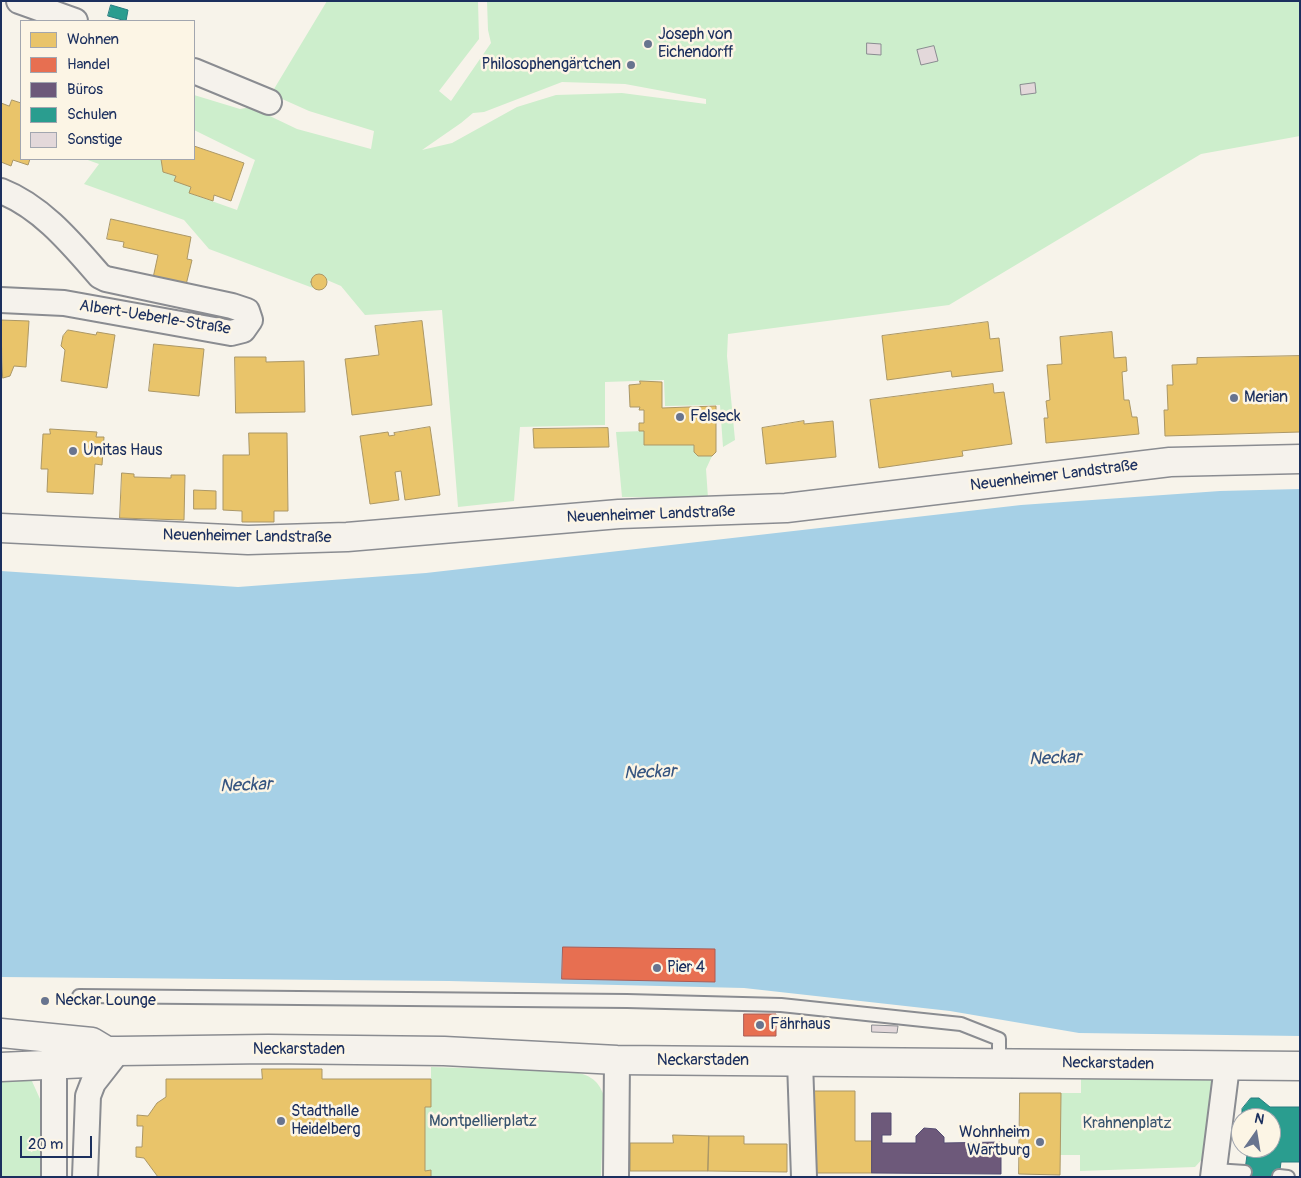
<!DOCTYPE html>
<meta charset="utf-8">
<style>
body{margin:0}
#map{position:relative;width:1301px;height:1178px;overflow:hidden;background:#f7f3ea;font-family:Pangolin,sans-serif}
canvas{display:block}
.frame{position:absolute;inset:0;border:2px solid #1b2f5e;pointer-events:none}
.legend{position:absolute;left:20px;top:20px;width:175px;height:140px;box-sizing:border-box;background:#fcf5e5;border:1px solid #a2a6af;margin:0;padding:6px 9px;list-style:none;font-size:15px;color:#1b2f5e}
.legend li{display:flex;align-items:center;gap:10px;height:25px}
.legend b{width:25px;border:1px solid #a2a6af}
.north{position:absolute;left:1231px;top:1108px;width:50px;height:50px;box-sizing:border-box;background:#fcf5e5;border:1px solid #a2a6af;border-radius:50%;rotate:13deg;font-size:14px;font-weight:700;line-height:20px;text-align:center;color:#1b2f5e}
.north::after{content:'';display:block;margin:auto;width:18px;height:22px;background:#68748f;clip-path:polygon(50% 0,100% 100%,50% 72%,0 100%)}
.scale{position:absolute;left:20px;top:1136px;width:72px;height:22px;box-sizing:border-box;border:2px solid #1b2f5e;border-top:0;padding-left:6px;font-size:15px;line-height:18px;white-space:nowrap;color:#1b2f5e;-webkit-text-stroke:4px #fcf5e5;paint-order:stroke}
</style>
<div id="map">
<canvas width="1301" height="1178"></canvas>
<div class="frame"></div>
<ul class="legend">
<li><b style="height:14px;background:#e9c46a"></b>Wohnen</li>
<li><b style="height:14px;background:#e76f51"></b>Handel</li>
<li><b style="height:14px;background:#6d597a"></b>Büros</li>
<li><b style="height:14px;background:#2a9d8f"></b>Schulen</li>
<li><b style="height:14px;background:#e3d8da"></b>Sonstige</li>
</ul>
<div class="north">N</div>
<div class="scale">20 m</div>
</div>
<script>
const c = document.querySelector('canvas').getContext('2d');
c.lineJoin = 'round';
function fillPath(path, color) {
  c.fillStyle = color;
  c.fill(path, 'evenodd');
}
function stroke(path, color, width, dash) {
  c.strokeStyle = color;
  c.lineWidth = width;
  c.lineCap = dash ? 'butt' : 'round';
  c.setLineDash(dash || []);
  c.stroke(path);
}
function drawText(font, color, halo, rows, align = 'center') {
  c.font = font + ' Pangolin,sans-serif';
  c.lineWidth = 5;
  c.setLineDash([]);
  c.textBaseline = 'middle';
  c.strokeStyle = halo;
  c.fillStyle = color;
  for (const [text, x, y, turn = 0] of rows) {
    c.save();
    c.translate(x, y);
    c.rotate((+turn || 0) * Math.PI / 180);
    c.textAlign = isNaN(turn) ? turn : align;
    if (halo) c.strokeText(text, 0, 0);
    c.fillText(text, 0, 0);
    c.restore();
  }
}
const green = new Path2D(`
 M327,1H478L479,39L439,91L451,101L491,43L488,30L487,1H1300V136L1201,154L949,305L728,334L727,356L735,440L723,447L720,405L665,406L664,380L605,382V425L520,427L514,501L458,507L442,310L365,315L341,286L327,280L325,276L318,274L314,276L311,283L313,288L209,249L184,220L84,184L99,164L85,159H161L163,172L176,176L191,187L189,193L237,210L255,160L194,130V95L240,109L251,107L297,129L371,149L374,131L309,111L271,94ZM562,82L625,84L706,99V104L622,93L556,95L517,107L452,143L422,150L461,123L473,113L484,112Z
 M644,431V445H694L712,456L706,469L708,498L622,497L616,432Z
 M431,1067L569,1071C587,1074 598,1078 604,1096L601,1177H431V1170L425,1171V1107H431Z
 M1081,1077L1212,1080L1205,1156L1195,1167L1080,1171V1155H1060L1061,1093H1081Z
 M31,1079L40,1099L41,1177H1V1081Z`);
const water = new Path2D(`
 M1300,489V1036L1079,1033L950,1011L744,988L449,981L1,977V571L238,587L426,573L1021,505L1220,491Z`);
const homes = new Path2D(`
 M12,100L21,103V159H30L28,165L13,160L11,166L1,162V103L9,106Z
 M194,146L244,163L231,201L214,195L213,201L189,193L191,187L174,181L176,176L163,172L161,159H194Z
 M111,219L191,237L187,259L192,260L186,285L153,278L158,255L123,247L124,242L107,239Z
 M311 282a8 8 0 1 1 16 0a8 8 0 1 1-16 0Z
 M1,320L29,321L26,367L14,366L10,376L3,378Z
 M422,321L432,405L352,415L345,359L379,355L375,326Z
 M988,322L990,339L999,338L1003,371L952,377L951,371L887,380L882,336Z
 M68,330L96,335L97,332L115,335L107,388L61,381L65,350L61,346L63,336Z
 M1112,332L1114,358L1126,357L1127,371L1122,372L1124,400H1129L1132,417H1137L1139,434L1046,443L1044,418H1048L1046,401L1050,400L1047,365L1062,364L1060,337Z
 M154,344L204,349L199,396L149,391Z
 M1300,356V432L1165,436L1164,410H1168L1167,385H1173L1172,365L1197,364V358Z
 M235,357H266V362L304,361L305,412L236,413Z
 M640,381L662,382V408L716,406V452L712,456H698L694,452V445H644V431H639V423H644V410H639L640,407H630L629,385L640,384Z
 M993,384L994,393L1004,392L1012,444L962,451L963,456L879,468L870,400Z
 M804,421V424L833,421L836,457L766,464L762,428Z
 M430,427L440,495L405,500L401,471L395,472L399,500L370,504L360,436L388,432L389,436L395,435L394,433Z
 M608,428L609,447L534,448L533,429Z
 M50,429L97,432L96,437H104L102,465L95,464L93,494L47,492L48,469H41L43,434H50Z
 M249,433H287L288,511H274V522H242V511L223,510V455H249Z
 M122,473L134,474V477L171,478V475H185L184,520L120,518Z
 M194,490L216,491V509H194Z
 M262,1069H322V1079H431V1107H425V1171L431,1170V1177H158L144,1158L136,1157V1147H142L143,1126H137V1115L148,1116L157,1103L166,1097V1079H262Z
 M814,1091H855V1141H872V1173H814Z
 M1020,1093H1061L1060,1175L1019,1174Z
 M673,1135L709,1136L708,1171H630V1143H673Z
 M709,1136H744V1144H787V1172L708,1171Z`);
const shops = new Path2D(`
 M563,947L715,949V982L562,979Z
 M744,1014H776V1036H744Z`);
const offices = new Path2D(`
 M872,1113H891V1135H882V1143H916V1136L924,1128L936,1129L944,1137V1143L1001,1142V1174L872,1173Z`);
const schools = new Path2D(`
 M111,5L128,10L126,21L108,16Z
 M1251,1098H1259L1270,1107H1300V1162H1281L1279,1177H1244L1248,1148H1271V1118H1243L1242,1115V1109Z`);
const building = new Path2D(`
 M867,43L881,44V55L867,54Z
 M934,46L938,61L921,65L917,50Z
 M1035,83L1036,93L1021,95L1020,85Z
 M872,1025L898,1026L897,1033L872,1032Z`);
const lane = new Path2D(`
 M79,996L627,1001L781,1005L961,1024L999,1039V1063
 M1215,1170L1245,1172
 M1279,1176L1288,1177`);
const street = new Path2D(`
 M19,1L75,21
 M194,71L269,102
 M1,191C42,207 72,244 100,276L106,279L232,306L247,311L250,320L243,330L231,333L64,303L1,300
 M54,1046V1177
 M800,1062L804,1177
 M85,1177L88,1096L93,1083L118,1051
 M616,1177L617,1060
 M1213,1177L1227,1066`);
const secondary = new Path2D(`
 M1,528L248,540L347,537L619,514L786,508L1170,462L1300,459`);
const primary = new Path2D(`
 M1,1033L92,1042L107,1051H118L268,1049L444,1051L617,1060L1300,1066
 M1,1067L88,1063L107,1051`);
const markers = [
 [648,44,5,"#68748f"],
 [631,65,5,"#68748f"],
 [1234,398,5,"#68748f"],
 [680,417,5,"#68748f"],
 [73,451,5,"#68748f"],
 [657,968,5,"#68748f"],
 [45,1001,5,"#68748f"],
 [760,1025,5,"#68748f"],
 [281,1121,5,"#68748f"],
 [1040,1142,5,"#68748f"]
];
const poiNames = [
 ["Joseph von",658,35],
 ["Eichendorff",658,53],
 ["Philosophengärtchen",621,65,"right"],
 ["Merian",1244,398],
 ["Felseck",690,417],
 ["Unitas Haus",83,451],
 ["Pier 4",667,968],
 ["Neckar Lounge",55,1001],
 ["Fährhaus",770,1025],
 ["Stadthalle",291,1112],
 ["Heidelberg",291,1130],
 ["Wohnheim",1030,1133,"right"],
 ["Wartburg",1030,1151,"right"]
];
const streetNames = [
 ["Albert-Ueberle-Straße",155,318,9],
 ["Neuenheimer Landstraße",1054,476,-7],
 ["Neuenheimer Landstraße",651,515,-2],
 ["Neuenheimer Landstraße",247,537,1],
 ["Neckarstaden",299,1050],
 ["Neckarstaden",703,1061],
 ["Neckarstaden",1108,1064,1]
];
const parkNames = [
 ["Montpellierplatz",483,1122],
 ["Krahnenplatz",1127,1124]
];
const waterNames = [
 ["Neckar",1055,759,-2],
 ["Neckar",650,773,-2],
 ["Neckar",246,786,-2]
];
fillPath(green, '#cdeecc');
fillPath(water, '#a6d0e6');
fillPath(homes, '#e9c46a');
stroke(homes, '#ab9766', 1);
fillPath(shops, '#e76f51');
stroke(shops, '#aa5c55', 1);
fillPath(offices, '#6d597a');
stroke(offices, '#544c72', 1);
fillPath(schools, '#2a9d8f');
stroke(schools, '#267c80', 1);
fillPath(building, '#e3d8da');
stroke(building, '#8a8c91', 1);
stroke(lane, '#8a8c91', 16);
stroke(street, '#8a8c91', 28);
stroke(secondary, '#8a8c91', 31);
stroke(primary, '#8a8c91', 31);
stroke(lane, '#f5f2ec', 12);
stroke(street, '#f5f2ec', 24);
stroke(secondary, '#f5f2ec', 28);
stroke(primary, '#f5f2ec', 28);
for (const [x, y, r, color] of markers) {
  const dot = new Path2D();
  dot.arc(x, y, r, 0, 2 * Math.PI);
  c.fillStyle = color;
  c.fill(dot);
  stroke(dot, '#fcf5e5', 2);
}
drawText('16px', '#1b2f5e', '#fcf5e5', poiNames, 'left');
drawText('16px', '#1b2f5e', '#fcf5e5', streetNames);
drawText('16px', '#38546f', '#fcf5e5', parkNames);
drawText('italic 18px', '#355480', '#fcf5e5', waterNames);
</script>
